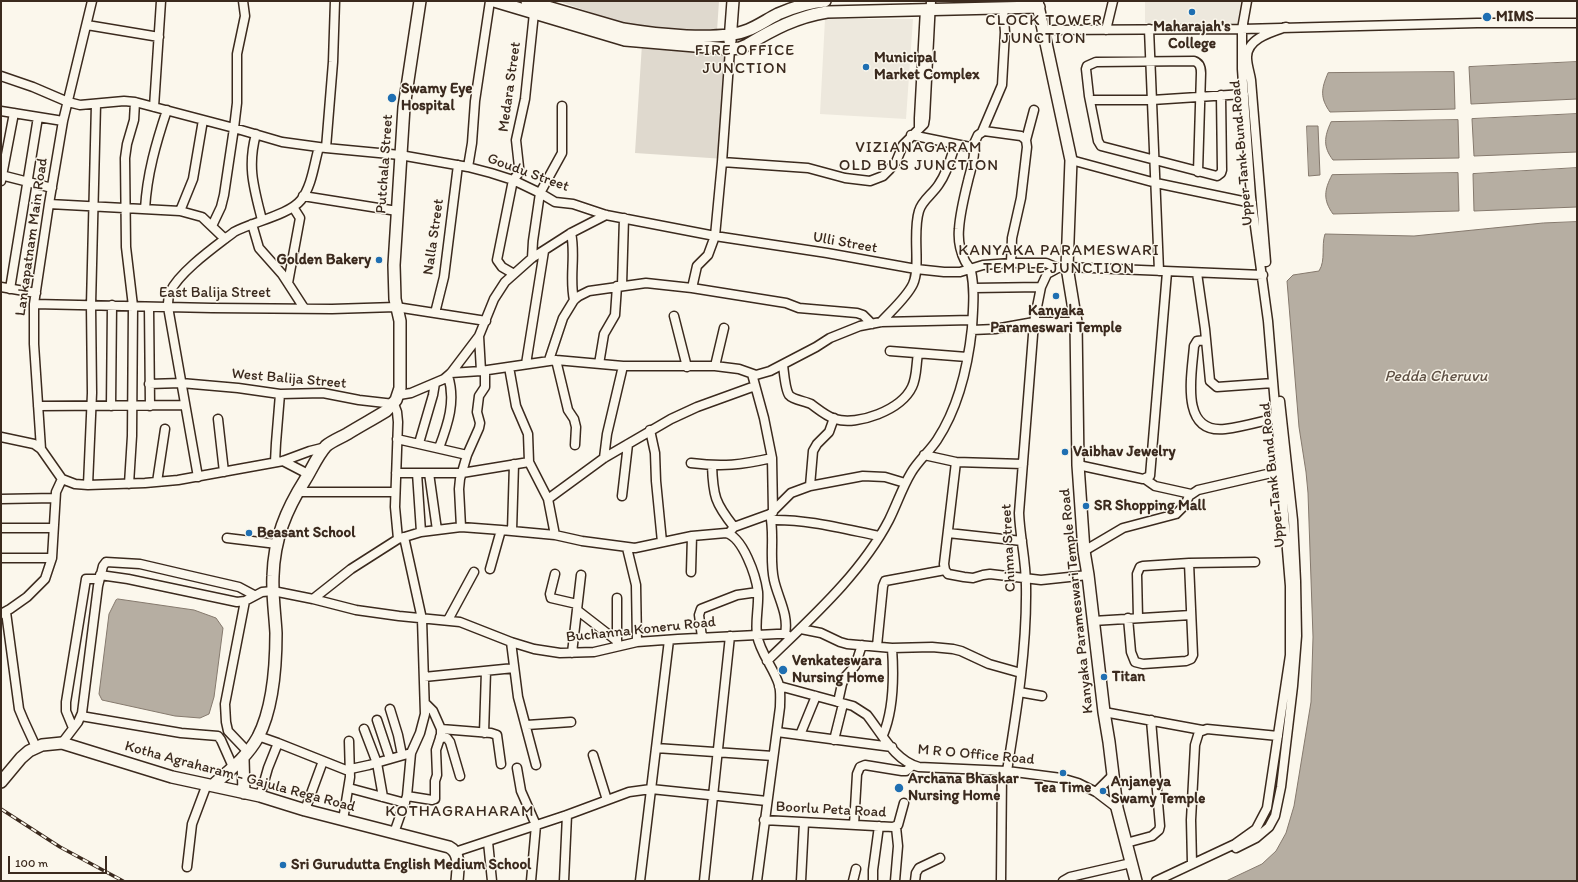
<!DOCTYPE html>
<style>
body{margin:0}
#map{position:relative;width:1578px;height:882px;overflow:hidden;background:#fbf7ec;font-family:Itim,sans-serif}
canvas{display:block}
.frame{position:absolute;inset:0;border:2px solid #3b2a1e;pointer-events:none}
.scale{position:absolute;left:8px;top:856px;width:99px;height:18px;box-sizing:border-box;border:2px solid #3b2a1e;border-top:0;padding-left:5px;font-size:12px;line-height:14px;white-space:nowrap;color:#3b2a1e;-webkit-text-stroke:3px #fbf7ec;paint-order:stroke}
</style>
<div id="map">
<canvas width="1578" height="882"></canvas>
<div class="frame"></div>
<div class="scale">100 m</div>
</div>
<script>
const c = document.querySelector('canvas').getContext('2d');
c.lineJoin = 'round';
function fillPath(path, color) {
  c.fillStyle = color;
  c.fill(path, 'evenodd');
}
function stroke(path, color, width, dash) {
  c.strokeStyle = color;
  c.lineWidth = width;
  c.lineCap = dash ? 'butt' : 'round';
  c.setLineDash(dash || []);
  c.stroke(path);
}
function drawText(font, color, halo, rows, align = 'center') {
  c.font = font + ' Itim,sans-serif';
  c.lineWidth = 3;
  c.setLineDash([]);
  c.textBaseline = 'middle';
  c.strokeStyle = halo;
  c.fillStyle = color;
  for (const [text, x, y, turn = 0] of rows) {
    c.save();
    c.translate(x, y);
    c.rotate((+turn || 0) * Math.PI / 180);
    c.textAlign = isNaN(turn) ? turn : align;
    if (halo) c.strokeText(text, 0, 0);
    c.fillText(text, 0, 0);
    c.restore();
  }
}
const built = new Path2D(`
 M1145,1H1241L1237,25L1145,23Z
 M825,19H913L906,119L820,114Z`);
const green = new Path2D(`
 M558,1H719L717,31L671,29L624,24Z
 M642,44L731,50L725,159L635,153Z`);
const water = new Path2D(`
 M1577,62V99L1471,104L1469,67Z
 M1454,72L1455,109L1330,112C1320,98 1321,89 1328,73Z
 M1577,114V152L1474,156L1472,119Z
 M1458,120L1459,158L1333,160C1323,147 1324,137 1331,122Z
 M1307,126H1318L1320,175L1309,176Z
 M1577,168V207L1474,211L1473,174Z
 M1458,173L1459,211L1333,214C1323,200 1324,190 1332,175Z
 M1577,222V881H1226L1262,864L1276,851L1286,833L1294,806L1311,702L1313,637L1308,493L1306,472L1299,427L1287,281L1293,275L1319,271C1326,260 1321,246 1325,234L1414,236L1543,223Z
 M118,599L194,610L216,618L223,628L214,697L209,714L200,718L175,716L102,700L99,694L109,614L116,600Z`);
const minor = new Path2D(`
 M87,25L159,37
 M1149,29L1159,271
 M1044,30L1242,29L1477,23H1577
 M1106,30L1113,1
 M1,76L33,87L68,102L80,105L124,101L135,102L234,128L282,142L326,148L400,155L468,167L491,173L513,180L540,193L555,202L573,204L606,215L715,236L827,253L916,269L944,272H960L983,265L1011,263H1046L1058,268
 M1090,100H1152L1244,94
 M154,107L161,1
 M1,111L63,121
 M919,128V118L925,9
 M982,132L1002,85L1005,32L1003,8
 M256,134C247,167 254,188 262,220
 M1026,140L1034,110
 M326,148L333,62L335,1
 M972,148L978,135L984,131L1021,136L1026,140L1027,147L1021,198L1012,238L1011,263
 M1071,160L1156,183L1252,203
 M722,162L808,168L845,178L870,181L883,176L890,169L896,162L903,145L924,124L925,118L931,1
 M468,167L472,143L475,101L490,1
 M1198,172L1201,73C1201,67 1200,63 1194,61L1096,62L1087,66L1086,69L1089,96L1098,141L1101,146L1217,176L1221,173L1222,170L1221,95
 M1,175L52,188
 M1,181L14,113
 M303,196L397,211
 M49,204L180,211L202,217L225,239
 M145,209C147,174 156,143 167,110
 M180,211L193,179L203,120
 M252,224L259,248L282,274L304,308
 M212,226L221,207L224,195L234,128L237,103V54L245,16L243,1
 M571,233C576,255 569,278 574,300
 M532,258L533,241L540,193L562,153V106
 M1266,262L1251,80C1250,73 1247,65 1247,58C1246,39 1271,32 1286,27
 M1197,273L1205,329L1210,381L1217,387L1273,383
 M514,274L502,267L497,260L513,180L518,174L519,167L516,140L525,99L534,13
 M288,283L300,218L293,207
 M622,285L624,218
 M1,287L36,293
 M692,288L697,266L708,255L715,236L722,162L730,49
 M974,288L1041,287
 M10,289L38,117
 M34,304L212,308L332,309L396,307L486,321
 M149,307L150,406
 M435,313L444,277L458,165
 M674,316L687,367
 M881,322C891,311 907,297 913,284C921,267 912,233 919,211C922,200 933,194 939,184C947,173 951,158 955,145
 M972,330L995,329L1034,322H1076
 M479,336L481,371
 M1206,340L1197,341L1194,346C1192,373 1179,434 1225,429C1242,427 1259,422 1276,418
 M890,351L967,357
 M549,360L563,318L574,300L579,296L589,291L646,283L692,288L786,303L799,308L857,313L863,315L872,324
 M556,360L568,410L574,419L576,427L575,445
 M526,364L544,251
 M599,364L604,334L615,315L617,286
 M783,365C784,372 785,389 789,395C793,400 805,401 811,404C818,409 826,416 835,419C858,426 901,410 912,387C917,377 916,364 918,354
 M715,366L724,328
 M509,367L516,406L528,434L529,462L548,499L555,535
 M451,373L481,371L556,360L623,366H715L739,369L756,375L770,371L816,347L830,338L860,326L881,322L972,320
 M752,374L764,418L772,458L773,512
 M149,384L181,383L238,388L280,394L323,393L359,400L394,404L397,412L398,422L395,507L398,539
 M399,395L411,393L444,379L451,373L479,336L494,299L505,282L532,258L571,233L606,215
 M38,406L185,405
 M111,406L112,305
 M218,419L224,472
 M650,430L655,453L656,481L662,542
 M1,437L34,444L41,449L62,479L75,484L88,485L145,483L178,480L283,461L310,451L326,447
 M397,439L467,455
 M419,443L433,395L435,383
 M439,448C448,424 456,401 448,376
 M41,449L34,344V304L49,204L63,121L92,1
 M924,455L956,462L1023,464
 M604,458L607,434L623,366
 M283,461L308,474
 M275,462L276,443L280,394
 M956,462L944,564L945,570L948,574L964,577L973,578L983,575L990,574L1041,580L1088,575
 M691,463C723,467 741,465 772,458
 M712,465C713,496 715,503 734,527
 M1078,465L1143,479L1150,476L1167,272
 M396,473H462L529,462
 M417,473L421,532
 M429,473L437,530
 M198,477L168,307C168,302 168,297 170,292C180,271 216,246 234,232C252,222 289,215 301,200C312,186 314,164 319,147
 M1145,479L1155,486L1191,494
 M157,482L165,429
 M129,484L132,436L133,306L126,247L125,158L127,144L134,120L135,102
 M88,485L92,393L91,305L96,104
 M810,486L813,451L817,444L829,432L834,418
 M297,492H395
 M622,496L628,444
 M1,499L55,498
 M548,499L604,458L671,419L697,407L755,386
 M770,514C775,535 769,558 774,580C778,598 789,615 785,634
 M771,520C807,519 844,529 879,536
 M461,527L459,489L460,479L467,455L479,428L480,423L477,412L479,396L485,387V371
 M1,528H53
 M512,531L514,464
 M729,533L734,527L770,514L791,493L810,486L863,476L885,477L905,483
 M948,533L1022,541
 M227,538L277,544
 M627,548L636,585L637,642
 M1084,551L1123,528L1176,514L1185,505L1189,496L1198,490L1280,471
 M1,558H52
 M490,569L501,530
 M691,572L692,536
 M555,574L550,594L551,598L577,604
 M100,575L128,579L237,602L245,601L262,592L273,591L313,599L356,610L399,616L460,622L511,642L534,649L560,653L594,652L637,642L678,639L777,634H785L791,637
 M617,598V644
 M313,599L351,569L398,539L421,532L461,527L501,530L555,535L582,541L635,548L692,536L726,533C743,537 756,576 758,592C759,606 755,621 757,635C760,653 774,668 779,685C781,692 780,700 780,707L757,881
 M245,601L225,704L226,722L228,731L248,752
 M577,610L617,641
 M6,612L19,709L24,721L36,747
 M1,614L10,609L27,597L45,579L52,558L56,492L62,479
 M1128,618L1131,652L1135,662L1143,664L1186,661L1191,659L1193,655L1189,563
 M1138,618L1137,574L1140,567L1143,566L1189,563L1255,562
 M448,620L474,572
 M1093,621L1191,615
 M801,629L821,633L840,642L847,644L892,648L932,647L953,649L961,651L989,664L1021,673
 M702,637L699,615L701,609L737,595L758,592
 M511,642L518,697L536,765
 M877,646L883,586L885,581L945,570
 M572,653L581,575
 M767,661C810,619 861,574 889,520C897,504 902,488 911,473C918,461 929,452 937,440C958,408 968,366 972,328C973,309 975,290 971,271C970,267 967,265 965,261C960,251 958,240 959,229C960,213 964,197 968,181C970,172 974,162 974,152L970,147L911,135
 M424,677L514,668
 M779,686L853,706L867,715C882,734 895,761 919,767L1007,771L1061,778L1078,783L1096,792L1117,808
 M1019,692L1042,696
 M838,702L842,684L845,677L855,666L862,645
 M390,709L398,735L402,755
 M1104,712L1202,730
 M81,716L181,733L218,736L221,740L233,767
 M377,720L390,759
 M527,725L571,722
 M73,728L66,711V702L86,579H99
 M364,729L377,763L383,797
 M441,729L491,733L497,735L501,764
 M777,732L892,747
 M484,733L486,671
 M800,735L816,696
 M883,735C894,709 894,676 892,648
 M258,736L278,743L346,770L369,765L411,753
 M440,737L447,738L450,742L460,776
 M834,740L843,704
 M62,743L78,722L82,713L98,586L103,566L106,562L140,564L187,575L239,587L254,595
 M656,748L773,756
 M593,755L607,800
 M517,768L521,791L536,825L531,881
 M1007,771C1017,709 1027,648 1026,586C1026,560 1020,538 1019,513L1034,322L1041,287L1047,274L1058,268L1067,267L1263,275
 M349,788L405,803
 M1096,792L1113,775
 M260,796L268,768L278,743
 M407,796L432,800L435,799V781L437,775L436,750L441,735V729L433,711L425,703
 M305,810L323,761
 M343,820L350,777L349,741
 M764,820L893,827L898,825L904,803
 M854,825L857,774L860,767L865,765L902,771H906L913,765
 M394,833L407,796L411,753L420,733L425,714L422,619L404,537
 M488,842L492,881
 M1126,843L1152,836L1159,830L1160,826L1151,720
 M1236,848L1256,838L1269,827L1275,816L1281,787L1293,686L1297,636L1296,581L1293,520L1280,401
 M455,852L567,815L629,792L651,789L767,801
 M1192,863L1191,820L1195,745L1199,732L1207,729L1278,736
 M187,867L192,824L207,784
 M564,881L567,815
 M640,881L669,640
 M704,881L730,636
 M801,881L804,823
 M853,881L856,869
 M873,881V870L879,826
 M895,881L898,846L896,827
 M915,881L916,873L919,868L940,858
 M1001,881L1002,771
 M1063,881L1070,877L1131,863
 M1156,881L1235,844L1256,829L1267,808L1290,655V586L1268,321L1251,197L1242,69V29L1247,1`);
const major = new Path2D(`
 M494,1L625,40L730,49L740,48L747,45C774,29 796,17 827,12L1039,7
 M527,1L623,29C653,34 720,42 748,30C758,26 768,19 778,14C792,8 810,2 825,1
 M1037,1L1071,160L1067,267L1076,322L1078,465L1084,551L1088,575L1104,712L1109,742L1117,808L1136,881
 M730,41L733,1
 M243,759L244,793
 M1,782L21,758L29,751L42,745L62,743L172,777L260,796L305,810L449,847C461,853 458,869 457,881
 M213,785C230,770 247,757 258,737C273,708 276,665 276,633C275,614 272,595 273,576C274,539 286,510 305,480C312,469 317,456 326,446C332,441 340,438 347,434C360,426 373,419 386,411L396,400L400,388V321L395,299L394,265L404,107L420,1`);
const rail = new Path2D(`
 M1,809L60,847L123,881`);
const markers = [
 [1192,12,4,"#1f6fb2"],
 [1487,17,5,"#1f6fb2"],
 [866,67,4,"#1f6fb2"],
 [392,98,5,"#1f6fb2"],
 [379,260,4,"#1f6fb2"],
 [1056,296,4,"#1f6fb2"],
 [1065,452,4,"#1f6fb2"],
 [1086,506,4,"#1f6fb2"],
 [249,533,4,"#1f6fb2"],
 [783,670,5,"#1f6fb2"],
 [1104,677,4,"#1f6fb2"],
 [1063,773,4,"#1f6fb2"],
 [899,788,5,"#1f6fb2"],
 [1103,791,4,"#1f6fb2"],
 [283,865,4,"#1f6fb2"]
];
const poiNames = [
 ["MIMS",1496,17],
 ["Maharajah's",1192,27,"center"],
 ["College",1192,44,"center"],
 ["Municipal",874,58],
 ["Market Complex",874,75],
 ["Swamy Eye",401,89],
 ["Hospital",401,106],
 ["Golden Bakery",371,260,"right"],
 ["Kanyaka",1056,311,"center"],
 ["Parameswari Temple",1056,328,"center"],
 ["Vaibhav Jewelry",1073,452],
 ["SR Shopping Mall",1094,506],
 ["Beasant School",257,533],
 ["Venkateswara",792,661],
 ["Nursing Home",792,678],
 ["Titan",1112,677],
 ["Archana Bhaskar",908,779],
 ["Nursing Home",908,796],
 ["Anjaneya",1111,782],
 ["Swamy Temple",1111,799],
 ["Tea Time",1063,788,"center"],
 ["Sri Gurudutta English Medium School",291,865]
];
const streetNames = [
 ["Medara Street",510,87,-82],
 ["Upper Tank Bund Road",1242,153,-95],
 ["Putchala Street",385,164,-86],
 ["Goudu Street",528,173,20],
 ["Lankapatnam Main Road",32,237,-82],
 ["Nalla Street",434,237,-82],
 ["Ulli Street",845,243,10],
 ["East Balija Street",215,293],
 ["West Balija Street",289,379,5],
 ["Upper Tank Bund Road",1273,475,-96],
 ["Chinna Street",1009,548,-93],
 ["Kanyaka Parameswari Temple Road",1077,601,-96],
 ["Buchanna Koneru Road",641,630,-6],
 ["M R O Office Road",976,755,5],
 ["Kotha Agraharam - Gajula Rega Road",240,777,15],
 ["Boorlu Peta Road",831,810,3]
];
const neighbourhoodNames = [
 ["CLOCK TOWER",1044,21],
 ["JUNCTION",1044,39],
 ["FIRE OFFICE",745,51],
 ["JUNCTION",745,69],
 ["VIZIANAGARAM",919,148],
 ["OLD BUS JUNCTION",919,166],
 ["KANYAKA PARAMESWARI",1059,251],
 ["TEMPLE JUNCTION",1059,269],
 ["KOTHAGRAHARAM",460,812]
];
const waterNames = [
 ["Pedda Cheruvu",1436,377]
];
fillPath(built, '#ede8dd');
fillPath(green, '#dfd9ce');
fillPath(water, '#b6aea2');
stroke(water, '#85796d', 1);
stroke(minor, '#3b2a1e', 11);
stroke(major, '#3b2a1e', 14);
stroke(minor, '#fbf7ec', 8);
stroke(major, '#fbf7ec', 11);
stroke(rail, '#3b2a1e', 3.5);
stroke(rail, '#fbf7ec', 2, [6]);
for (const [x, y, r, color] of markers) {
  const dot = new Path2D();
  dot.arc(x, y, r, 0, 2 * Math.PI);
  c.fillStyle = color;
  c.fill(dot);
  stroke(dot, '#fbf7ec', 1.5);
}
drawText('bold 15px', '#3b2a1e', '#fbf7ec', poiNames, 'left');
drawText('15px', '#3b2a1e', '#fbf7ec', streetNames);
c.letterSpacing = '1px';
drawText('16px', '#3b2a1e', '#fbf7ec', neighbourhoodNames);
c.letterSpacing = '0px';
drawText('italic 16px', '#605246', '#fbf7ec', waterNames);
</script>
